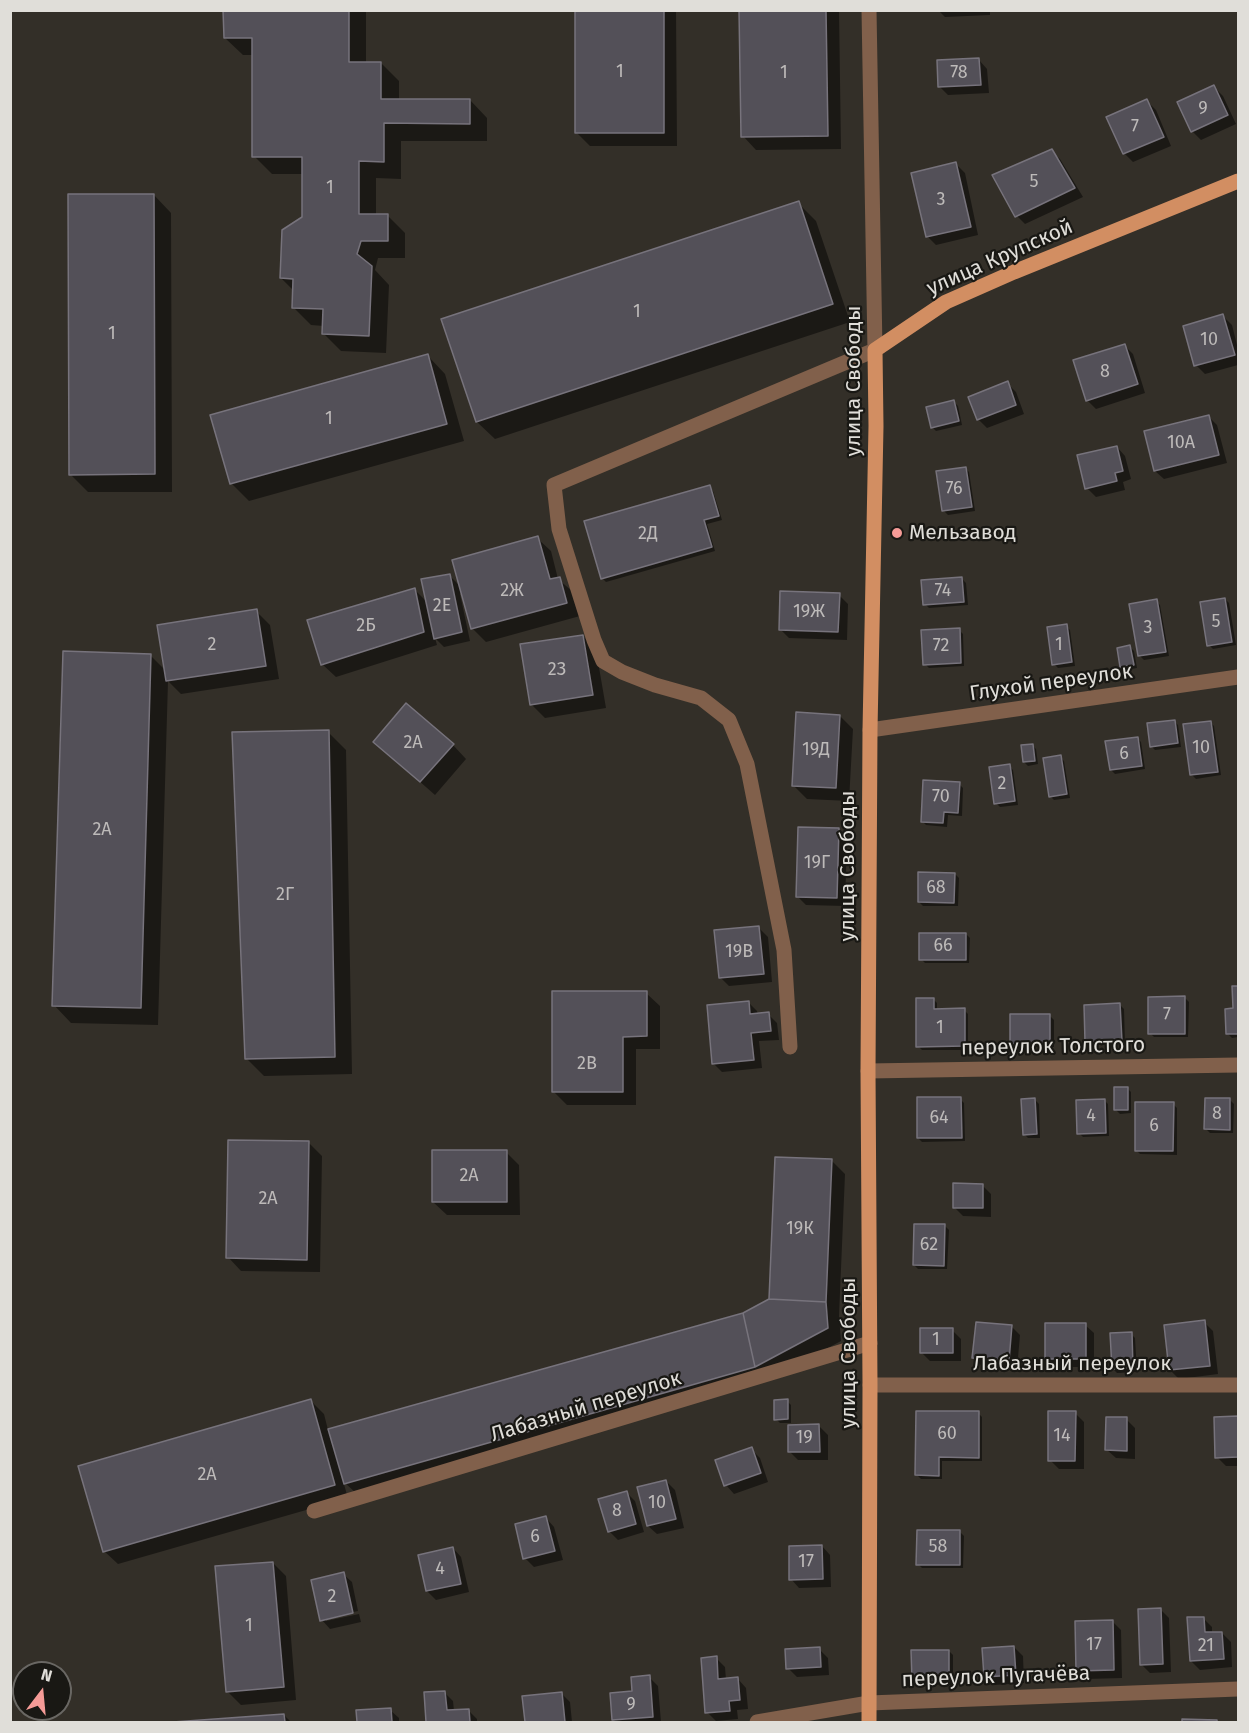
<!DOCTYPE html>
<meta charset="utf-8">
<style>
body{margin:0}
#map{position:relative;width:1249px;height:1733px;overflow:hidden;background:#332f28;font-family:"Fira Sans",sans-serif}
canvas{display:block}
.frame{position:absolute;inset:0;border:12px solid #e0ded9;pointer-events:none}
.north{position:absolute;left:12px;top:1661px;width:60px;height:60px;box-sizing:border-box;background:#191814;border:2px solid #696763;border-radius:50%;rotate:16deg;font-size:16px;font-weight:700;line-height:24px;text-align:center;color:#e0ded9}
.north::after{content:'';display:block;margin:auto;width:21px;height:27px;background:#f59b97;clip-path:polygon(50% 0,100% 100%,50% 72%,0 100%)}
</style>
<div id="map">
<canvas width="1249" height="1733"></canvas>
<div class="frame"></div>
<div class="north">N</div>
</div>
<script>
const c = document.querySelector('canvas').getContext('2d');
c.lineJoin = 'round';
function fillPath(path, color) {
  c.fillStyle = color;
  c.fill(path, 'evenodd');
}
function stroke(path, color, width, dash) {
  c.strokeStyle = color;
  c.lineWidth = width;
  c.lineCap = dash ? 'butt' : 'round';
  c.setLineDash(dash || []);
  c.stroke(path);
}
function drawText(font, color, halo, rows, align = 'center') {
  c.font = font + ' "Fira Sans",sans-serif';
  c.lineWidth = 4.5;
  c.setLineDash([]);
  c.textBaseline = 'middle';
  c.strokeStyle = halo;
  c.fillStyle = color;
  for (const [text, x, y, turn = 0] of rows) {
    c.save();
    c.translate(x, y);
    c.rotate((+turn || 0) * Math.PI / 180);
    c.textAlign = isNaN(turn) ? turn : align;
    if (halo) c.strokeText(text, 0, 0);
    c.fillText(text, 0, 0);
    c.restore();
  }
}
const shadow = new Path2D(`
 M225,10H366V63H381L399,81V101L470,100L487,118V141H401V179L376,178V215H387L405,233V258H378L375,270L389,285L386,353L341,351L323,333L324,326L311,325L293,307L294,291L281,278L304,217V174H272L254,156L253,55H243L225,38Z
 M577,10H676L677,146H590L577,133Z
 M741,10H839L841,149L756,150L743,136Z
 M938,10H990V15L945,17Z
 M979,60L987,69L989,93L948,95L939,86Z
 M1214,87L1223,96L1236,124L1201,140L1192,131Z
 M1147,101L1156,110L1171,146L1133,162L1124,153Z
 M1051,151L1060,159L1083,197L1025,224L1017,216Z
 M956,164L965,173L978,235L936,245L927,236Z
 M154,195L171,213L172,492H88L70,474Z
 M798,203L816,221L850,322L495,439L477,422Z
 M1223,316L1232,325L1238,349V365L1205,374L1196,365Z
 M1124,345L1133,354L1145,393L1096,409L1087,400Z
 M428,356L445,374L464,441L249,501L231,483Z
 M1007,383L1016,392L1024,414L987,428L978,419Z
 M954,402L958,406L962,425L936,431L932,427Z
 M1208,416L1217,425L1227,463L1164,479L1155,471Z
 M1117,447L1125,456L1131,479L1123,482L1125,490L1096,497L1087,488Z
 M965,468L969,472L975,511L948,515L944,511Z
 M709,487L713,491L722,520L707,524L715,551L606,582L602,578Z
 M537,538L551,551L558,579L573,592L580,616L486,642L472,628L462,593L460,594L470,641L444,647L435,638L437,645L336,677L322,664L415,590L428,603L449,575L461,587Z
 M962,579L966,583L968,605L929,608L925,604Z
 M839,595L848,604L847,640L789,638L780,629Z
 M1225,599L1229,603L1236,645L1213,649L1209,645Z
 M1156,601L1160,605L1169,656L1144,660L1140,656L1131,605Z
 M256,611L270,625L279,679L181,694L168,681L158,1025L71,1023L54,1005L150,655L166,671Z
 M1066,626L1070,630L1075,666L1058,668L1054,664Z
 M959,630L963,634L964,666L929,668L925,664Z
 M583,636L596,650L606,708L545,718L531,704Z
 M1130,647L1134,651L1137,668L1126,670L1122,666Z
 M840,716L853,729L849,801L807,799L793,785Z
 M1174,721L1178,725L1181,747L1155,750L1151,746Z
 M1210,722L1214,726L1221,775L1196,779L1192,775Z
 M328,732L346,750L352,1074L264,1076L246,1058Z
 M1137,738L1141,742L1145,769L1115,774L1111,770Z
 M375,742L453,745L466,759L435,795Z
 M1032,745L1036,749L1038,764L1028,766L1024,762Z
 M1060,757L1064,761L1070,798L1054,800L1050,796Z
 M1009,766L1013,770L1018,805L1000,807L996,803Z
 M959,784L963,788L962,816L948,815L947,827L926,825L922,821Z
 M838,830L847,839L845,906L806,905L797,896Z
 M955,874L959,878L958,906H923L919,902Z
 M759,928L768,937L772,982L729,986L720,977Z
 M966,934L970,938L969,963H925L921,959Z
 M1238,987V1037L1232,1038L1228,1034L1235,1010L1233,988Z
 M646,993L660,1006V1049H636V1105H567L554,1092Z
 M1185,998L1189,1002L1188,1037H1154L1150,1033Z
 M933,999L937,1003V1010H964L968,1014V1050H922L918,1046Z
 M749,1003L757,1011L758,1015L768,1014L777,1023L779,1040L759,1041L762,1068L722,1072L713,1063Z
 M1120,1005L1124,1009L1125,1044L1091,1045L1087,1041Z
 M1050,1016L1054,1020V1047H1015L1011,1043Z
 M1127,1088L1131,1092V1113L1120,1114L1116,1110Z
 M960,1099L964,1103L965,1141L922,1142L918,1138Z
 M1035,1100L1039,1104L1040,1138H1028L1024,1134Z
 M1104,1100L1108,1104L1109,1136L1083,1137L1079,1133Z
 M1230,1100L1234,1104L1233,1133H1210L1206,1129Z
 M1173,1104L1177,1108V1155L1140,1154L1136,1150Z
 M308,1142L322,1156L320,1272L241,1271L228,1257Z
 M506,1152L519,1165L520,1215H447L433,1202Z
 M831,1160L845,1174L839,1316L841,1341L769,1379L359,1496L343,1481L348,1498L118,1564L104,1551L310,1400L324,1414L328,1430L744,1315L770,1300Z
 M982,1185L991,1194V1217L963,1216L955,1208Z
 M945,1226L949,1230L947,1269H918L914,1265Z
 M1204,1322L1213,1331L1218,1374L1179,1379L1170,1370Z
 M1085,1325L1094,1333V1367H1055L1046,1358Z
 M1011,1326L1020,1335L1017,1369L983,1367L974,1358Z
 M952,1330L961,1339V1361H930L921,1352Z
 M1131,1334L1135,1338L1137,1372L1117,1373L1113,1369Z
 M787,1401L791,1405V1423H780L776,1419Z
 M978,1413L982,1417V1461H942V1479H921L917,1475Z
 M1075,1413L1084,1422V1469H1059L1050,1460Z
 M1237,1417L1238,1419V1466H1226L1217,1457Z
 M1126,1419L1135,1428V1459L1116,1458L1107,1450Z
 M819,1426L828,1435V1460H798L790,1452Z
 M751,1449L760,1458L768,1482L734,1494L726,1485Z
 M666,1481L675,1490L684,1528L657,1534L648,1526Z
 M626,1492L635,1501L644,1532L618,1540L609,1531Z
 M546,1518L554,1527L563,1560L534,1567L525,1558Z
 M960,1532L964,1536L963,1568H922L918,1564Z
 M822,1546L830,1555L831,1587L799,1588L791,1579Z
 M453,1548L461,1557L469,1592L436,1600L427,1591Z
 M273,1563L286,1576L296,1700L241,1705L227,1691Z
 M343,1574L352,1582L358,1611L326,1618V1621L359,1614L361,1622L330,1629L322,1620Z
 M1161,1610L1169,1618L1171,1672L1150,1673L1141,1664Z
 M1203,1618L1212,1627V1634L1222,1633L1231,1642L1232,1667L1200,1670L1191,1661Z
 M1112,1621L1121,1630L1122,1678L1086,1679L1077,1670Z
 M1014,1647L1023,1656L1024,1683L994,1685L985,1676Z
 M819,1649L828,1658L829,1675L797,1677L788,1668Z
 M949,1651L953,1655V1685L917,1684L913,1680Z
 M716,1658L725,1667L726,1680L738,1679L746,1688L748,1709L737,1710L738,1719L716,1721L707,1712Z
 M649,1677L658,1686L661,1722H616L614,1720L634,1693Z
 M444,1692L453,1701L454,1711L468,1710L477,1719V1722H428L425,1694Z
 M561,1693L570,1702L572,1722H526L524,1697Z
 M390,1710L399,1718V1722H359L358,1712Z
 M284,1715L291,1722H192Z`);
const building = new Path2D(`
 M223,10H349V62H381V99H470V124L384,123V162L359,161V214H388V241H361L357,254L372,266L369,336L322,334L323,309L292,308L293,279L280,278L282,230L302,217V157H252V38H224Z
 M575,10H664V133H575Z
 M739,10H826L828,136L741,137Z
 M979,58L981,85L938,87L937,60Z
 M1214,85L1228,115L1191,132L1177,102Z
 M1147,99L1164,137L1123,154L1106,117Z
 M1052,149L1075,188L1015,217L992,175Z
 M956,162L971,227L926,237L911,173Z
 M68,194H154L155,474L69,475Z
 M799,201L833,304L476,422L441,319Z
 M1223,314L1235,355L1194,366L1183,326Z
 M1125,344L1138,384L1086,401L1073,360Z
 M428,354L447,424L230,484L210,415Z
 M1008,381L1016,405L977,420L968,397Z
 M954,400L959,421L931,428L926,407Z
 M1209,415L1219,455L1154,471L1144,431Z
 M1117,446L1123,471L1115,473L1117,481L1085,489L1077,455Z
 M966,467L972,507L942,511L936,471Z
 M710,485L719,516L704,520L712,547L601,579L584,521Z
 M538,536L550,579L560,577L567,603L471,629L452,560Z
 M450,574L462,632L434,639L421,579Z
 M962,577L964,602L923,605L921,580Z
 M415,588L424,632L321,665L307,620Z
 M780,591L840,593L838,632L779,630Z
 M1225,598L1232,642L1207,646L1200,602Z
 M1157,599L1166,652L1138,656L1129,604Z
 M257,609L266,666L166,681L157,625Z
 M1067,624L1072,662L1052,665L1047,627Z
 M960,628L961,663L923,665L921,630Z
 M583,635L593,695L530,705L520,644Z
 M1130,645L1134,665L1120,667L1117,648Z
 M63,651L151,654L141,1008L52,1006Z
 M406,703L454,744L420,782L373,742Z
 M796,712L840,715L836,788L792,786Z
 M1175,720L1178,743L1150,747L1147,723Z
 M1211,721L1218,772L1190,775L1183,724Z
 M329,730L335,1057L245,1059L232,732Z
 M1138,737L1142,766L1110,770L1105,741Z
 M1033,744L1035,761L1023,762L1021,745Z
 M1061,755L1067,794L1049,797L1043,758Z
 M1010,764L1015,801L994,804L989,767Z
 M923,780L960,782L958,813L944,812L943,823L921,822Z
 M798,827L839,828L837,898L796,897Z
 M918,872L955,873L954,903L918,902Z
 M759,926L764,974L719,978L714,930Z
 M919,933H966V960H919Z
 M1232,986H1238V1034H1226L1225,1009L1233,1008Z
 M552,991H647V1036L623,1037V1092H552Z
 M1185,996V1034H1148V997Z
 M916,998H934V1009L965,1008V1046L916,1047Z
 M749,1001L750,1014L769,1012L771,1031L751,1033L754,1060L712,1064L707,1005Z
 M1120,1003L1122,1041L1085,1042L1084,1005Z
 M1010,1014H1050V1044H1010Z
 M1114,1087H1128V1110H1114Z
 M917,1097H961L962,1138H917Z
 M1035,1098L1037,1134L1023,1135L1021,1099Z
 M1205,1098H1230V1130L1204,1129Z
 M1105,1099L1106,1133L1077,1134L1076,1100Z
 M1135,1102H1174L1173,1151H1135Z
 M228,1140L309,1141L307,1260L226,1258Z
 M432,1150H507V1202H432Z
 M775,1157L832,1159L826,1302L769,1299Z
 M953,1183L983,1184V1208H953Z
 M914,1224H945L944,1266L913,1265Z
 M769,1299L826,1302L828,1328L755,1367L743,1313Z
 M743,1313L755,1367L344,1484L328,1429Z
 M1205,1320L1210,1366L1169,1370L1164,1325Z
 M976,1322L1012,1325L1009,1361L972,1358Z
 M1045,1323H1086V1359H1045Z
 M920,1328H953V1353H920Z
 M1132,1332L1133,1368L1112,1369L1110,1333Z
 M311,1399L335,1485L103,1552L78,1466Z
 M788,1399V1419L774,1420V1400Z
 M916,1411H979V1458L939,1457V1476L915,1475Z
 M1048,1411H1076L1075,1461H1048Z
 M1238,1416V1457L1215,1458L1214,1417Z
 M1106,1417H1127V1451L1105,1450Z
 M819,1424L820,1452H788V1425Z
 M752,1447L761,1473L724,1486L715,1460Z
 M666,1480L676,1519L647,1526L637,1487Z
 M627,1491L636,1524L608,1532L598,1499Z
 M546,1516L555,1551L523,1559L515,1524Z
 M917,1530H960V1565H916Z
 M822,1545L823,1579L789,1580V1546Z
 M453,1547L461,1584L426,1591L418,1555Z
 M273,1562L284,1687L226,1692L215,1566Z
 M344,1572L353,1613L320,1621L311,1580Z
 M1161,1608L1163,1664L1140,1665L1138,1609Z
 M1187,1617H1204L1205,1632H1222L1224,1659L1190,1661Z
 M1113,1620L1114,1670L1076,1671L1075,1621Z
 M1014,1646L1016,1675L984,1677L982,1648Z
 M820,1647L821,1667L786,1669L785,1649Z
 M911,1650H949V1681H912Z
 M717,1656L718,1679L738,1677L740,1700L729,1701L730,1711L705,1713L701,1658Z
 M650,1675L653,1717L612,1720L610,1693L632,1691L631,1677Z
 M445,1691L447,1710L469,1709L470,1722H426L424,1692Z
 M562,1692L565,1722H525L522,1696Z
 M391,1708L392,1722H357L356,1710Z
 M284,1714L285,1722H173Z
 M1182,1719L1217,1720V1722H1182Z`);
const minor = new Path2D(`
 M870,730L1238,677
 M790,1047L784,950L747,764L729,720L701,698L655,685L622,672L603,661L594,640L559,529L554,485L875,350L869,10
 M868,1071L1238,1065
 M870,1385H1238
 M314,1511L870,1343
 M757,1722L869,1703L1238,1689`);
const major = new Path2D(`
 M869,1722L870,1385L868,1071L870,730L876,426L875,350L946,302L1014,272L1238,181`);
const markers = [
 [897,533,6,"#f59b97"]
];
const numberNames = [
 ["1",620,72],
 ["1",784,73],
 ["78",959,73],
 ["9",1203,109],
 ["7",1135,127],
 ["5",1034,182],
 ["1",330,188],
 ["3",941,200],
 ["1",637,312],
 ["1",112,334],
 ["10",1209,340],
 ["8",1105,372],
 ["1",329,419],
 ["10А",1181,443],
 ["76",954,489],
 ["2Д",648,534],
 ["2Ж",512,591],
 ["74",943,591],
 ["2Е",442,606],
 ["19Ж",809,612],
 ["5",1216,622],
 ["2Б",366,626],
 ["3",1148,628],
 ["2",212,645],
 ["1",1059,645],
 ["72",941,646],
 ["2З",557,670],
 ["2А",413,743],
 ["10",1201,748],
 ["19Д",816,750],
 ["6",1124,754],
 ["2",1002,784],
 ["70",941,797],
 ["2А",102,830],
 ["19Г",817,863],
 ["68",936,888],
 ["2Г",285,895],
 ["66",943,946],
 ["19В",739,952],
 ["7",1167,1015],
 ["1",940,1028],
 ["2В",587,1064],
 ["8",1217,1114],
 ["4",1091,1116],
 ["64",939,1118],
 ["6",1154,1126],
 ["2А",469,1176],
 ["2А",268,1199],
 ["19К",800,1229],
 ["62",929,1245],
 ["1",936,1340],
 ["60",947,1434],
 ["14",1062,1436],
 ["19",804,1438],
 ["2А",207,1475],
 ["10",657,1503],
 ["8",617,1511],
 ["6",535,1537],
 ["58",938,1547],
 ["17",806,1562],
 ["4",440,1569],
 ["2",332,1597],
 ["1",249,1626],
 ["17",1094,1645],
 ["21",1206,1646],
 ["9",631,1705]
];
const streetNames = [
 ["улица Крупской",1000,258,-24],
 ["улица Свободы",854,381,-90],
 ["Глухой переулок",1051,683,-8],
 ["улица Свободы",848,866,-90],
 ["переулок Толстого",1053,1047,-1],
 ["улица Свободы",849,1353,-90],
 ["Лабазный переулок",1072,1364],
 ["Лабазный переулок",586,1407,-17],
 ["переулок Пугачёва",996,1677,-2]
];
const poiNames = [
 ["Мельзавод",909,533]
];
fillPath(shadow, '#0007');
fillPath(building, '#535058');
stroke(building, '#77737c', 1.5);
stroke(minor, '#81604b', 15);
stroke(major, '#d28e62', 15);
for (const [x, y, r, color] of markers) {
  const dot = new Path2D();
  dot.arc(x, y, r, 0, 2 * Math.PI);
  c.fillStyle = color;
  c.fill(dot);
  stroke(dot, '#191814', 2);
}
drawText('18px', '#bdbab9', null, numberNames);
drawText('21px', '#e0ded9', '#191814', streetNames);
drawText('21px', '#e0ded9', '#191814', poiNames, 'left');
</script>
